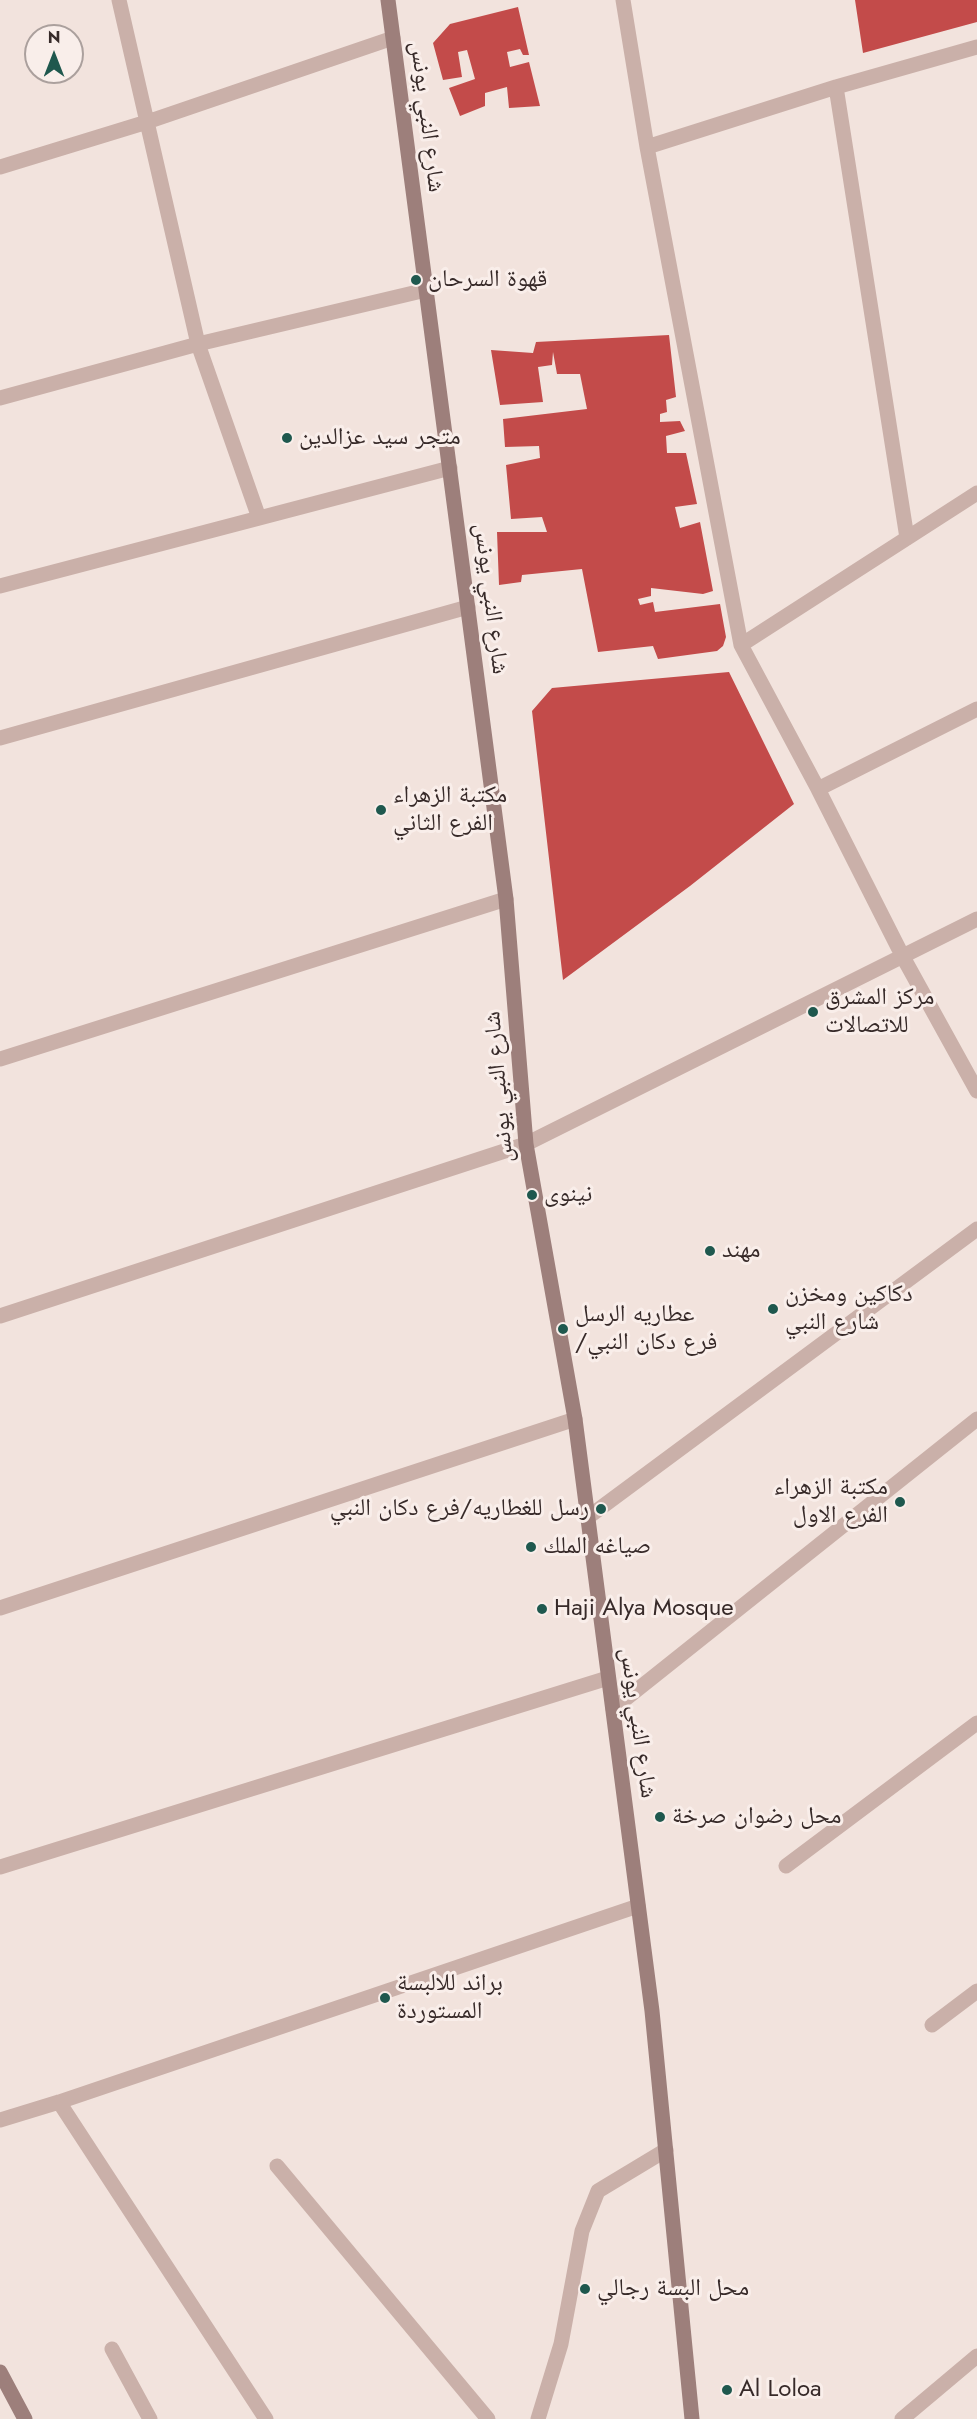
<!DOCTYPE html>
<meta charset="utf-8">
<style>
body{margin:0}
#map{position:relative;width:977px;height:2419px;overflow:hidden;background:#f2e3dd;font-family:Jost,sans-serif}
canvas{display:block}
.north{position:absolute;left:24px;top:24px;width:60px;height:60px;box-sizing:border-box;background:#f9eeea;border:2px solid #aba09d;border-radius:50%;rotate:0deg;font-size:16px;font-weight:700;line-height:24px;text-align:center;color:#372a29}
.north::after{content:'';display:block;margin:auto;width:21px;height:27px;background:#1f584e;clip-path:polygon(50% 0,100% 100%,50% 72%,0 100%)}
</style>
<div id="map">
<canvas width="977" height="2419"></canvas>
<div class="north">N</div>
</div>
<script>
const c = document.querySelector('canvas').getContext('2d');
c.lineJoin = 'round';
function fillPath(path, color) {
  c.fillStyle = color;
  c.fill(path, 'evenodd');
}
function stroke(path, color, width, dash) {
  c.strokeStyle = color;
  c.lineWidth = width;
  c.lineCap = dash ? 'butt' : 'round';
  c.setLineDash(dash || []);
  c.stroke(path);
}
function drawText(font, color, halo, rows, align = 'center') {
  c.font = font + ' Jost,"Noto Naskh Arabic",sans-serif';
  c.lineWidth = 6;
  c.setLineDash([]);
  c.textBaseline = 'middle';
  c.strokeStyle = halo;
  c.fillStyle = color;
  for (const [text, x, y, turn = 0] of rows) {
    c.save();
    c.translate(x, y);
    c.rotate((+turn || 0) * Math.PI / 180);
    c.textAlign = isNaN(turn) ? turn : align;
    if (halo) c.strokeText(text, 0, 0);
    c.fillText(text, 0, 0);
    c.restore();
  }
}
const building = new Path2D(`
 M855,0H977V22L863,53Z
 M518,7L529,55H523L520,49L507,52L510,67L529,62L540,106L509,108L507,87L485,93V106L460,116L449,88L475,79L467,50L458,52L462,77L443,80L433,43L450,24Z
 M669,335L676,397L666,400L667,412L660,414V422L680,421L685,431L666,436L667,453H686L697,504L675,507L680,528L700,522L713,591L703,594L651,588V596L638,599L640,605L653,602L655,612L720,604L726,637L723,646L717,651L658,659L653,646L598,652L582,569L522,575L521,582L499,585L497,532H547L542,517L511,519L506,465L540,458L539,446L505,447L503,419L587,409L580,374H557L553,352L552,365L538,367L543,402L500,405L491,350L533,353L536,342Z
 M729,672L794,804L690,886L563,980L532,711L552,688Z`);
const lane = new Path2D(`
 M112,2349L150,2419`);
const street = new Path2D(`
 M119,0L198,344L259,518
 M623,0L647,147L741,645L818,789L903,957L977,1091
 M836,87L907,538
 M647,147L836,87L977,47
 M0,167L147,122L393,38
 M0,398L198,344L426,290
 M0,586L450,468
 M741,645L977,493
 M0,738L468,607
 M818,789L977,709
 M0,1059L506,899
 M0,1316L526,1144L977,919
 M587,1518L977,1229
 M0,1608L575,1419
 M613,1709L977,1419
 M786,1866L977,1723
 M0,1867L608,1678
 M932,2025L977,1991
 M59,2102L266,2419
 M0,2120L59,2102L638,1906
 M277,2166L488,2419
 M538,2419L561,2344L582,2231L598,2191L666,2150
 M902,2419L977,2356`);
const secondary = new Path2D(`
 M388,0L506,899L526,1144L575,1419L652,2011L692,2419
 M0,2372L25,2419`);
const markers = [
 [416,280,6,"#1f584e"],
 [287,438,6,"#1f584e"],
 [381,810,6,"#1f584e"],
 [813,1012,6,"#1f584e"],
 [532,1195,6,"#1f584e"],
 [710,1251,6,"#1f584e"],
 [773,1309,6,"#1f584e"],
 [563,1329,6,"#1f584e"],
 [900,1502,6,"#1f584e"],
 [601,1509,6,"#1f584e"],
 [531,1547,6,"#1f584e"],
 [542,1609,6,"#1f584e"],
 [660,1817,6,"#1f584e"],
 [385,1998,6,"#1f584e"],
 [585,2289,6,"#1f584e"],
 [727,2390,6,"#1f584e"]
];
const streetNames = [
 ["شارع النبي يونس",426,117,83],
 ["شارع النبي يونس",490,599,83],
 ["شارع النبي يونس",500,1087,-95],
 ["شارع النبي يونس",637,1723,82]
];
const poiNames = [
 ["قهوة السرحان",428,280],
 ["متجر سيد عزالدين",299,438],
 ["مكتبة الزهراء",393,796],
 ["الفرع الثاني",393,824],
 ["مركز المشرق",825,998],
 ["للاتصالات",825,1026],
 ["نينوى",544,1195],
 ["مهند",722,1251],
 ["دكاكين ومخزن",785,1295],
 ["شارع النبي",785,1323],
 ["عطاريه الرسل",575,1315],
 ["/فرع دكان النبي",575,1343],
 ["مكتبة الزهراء",888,1488,"right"],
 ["الفرع الاول",888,1516,"right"],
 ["رسل للغطاريه/فرع دكان النبي",589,1509,"right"],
 ["صياغه الملك",543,1547],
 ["Haji Alya Mosque",554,1609],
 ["محل رضوان صرخة",672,1817],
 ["براند للالبسة",397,1984],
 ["المستوردة",397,2012],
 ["محل البسة رجالي",597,2289],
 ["Al Loloa",739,2390]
];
fillPath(building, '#c34b4a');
stroke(lane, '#cab0a9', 15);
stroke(street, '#cab0a9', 15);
stroke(secondary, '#9d7f7b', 15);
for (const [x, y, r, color] of markers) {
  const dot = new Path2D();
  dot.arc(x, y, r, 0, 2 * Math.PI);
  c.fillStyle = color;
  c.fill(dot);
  stroke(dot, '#f9eeea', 2);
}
drawText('24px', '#372a29', '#f9eeea', streetNames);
drawText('24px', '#372a29', '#f9eeea', poiNames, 'left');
</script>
